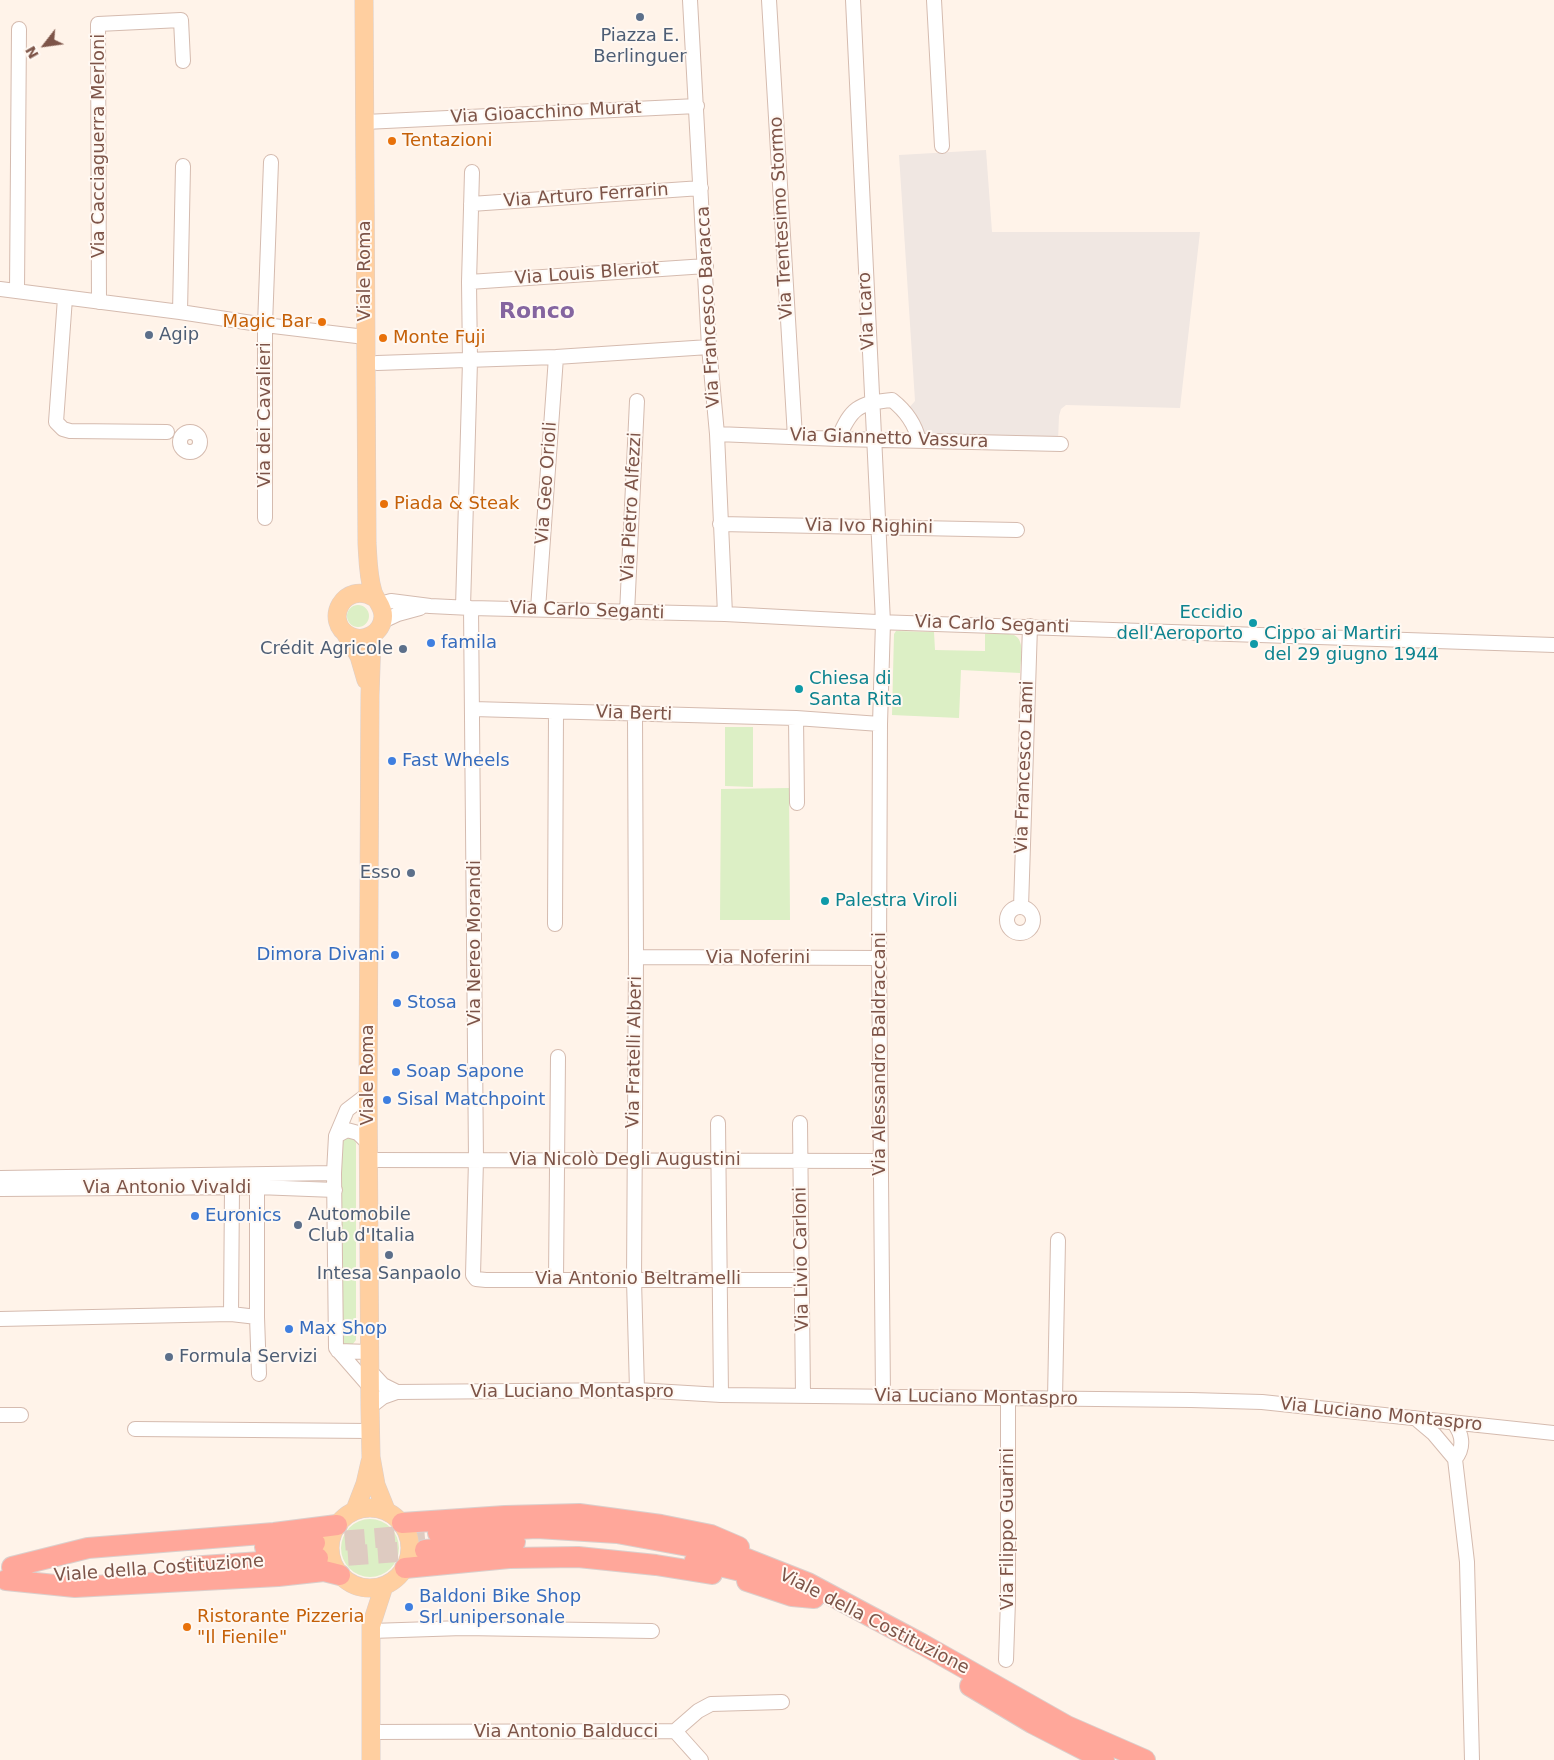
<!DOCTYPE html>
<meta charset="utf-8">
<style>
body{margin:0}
#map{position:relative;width:1554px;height:1760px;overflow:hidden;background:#fff3e9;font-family:"DejaVu Sans",sans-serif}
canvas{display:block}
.north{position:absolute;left:20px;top:20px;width:50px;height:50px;-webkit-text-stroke:4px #fff8f2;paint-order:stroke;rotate:240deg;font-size:14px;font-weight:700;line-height:20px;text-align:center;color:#7d5448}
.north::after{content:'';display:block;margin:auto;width:18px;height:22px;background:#7d5448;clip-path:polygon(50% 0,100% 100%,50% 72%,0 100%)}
</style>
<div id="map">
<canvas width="1554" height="1760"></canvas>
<div class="north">N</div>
</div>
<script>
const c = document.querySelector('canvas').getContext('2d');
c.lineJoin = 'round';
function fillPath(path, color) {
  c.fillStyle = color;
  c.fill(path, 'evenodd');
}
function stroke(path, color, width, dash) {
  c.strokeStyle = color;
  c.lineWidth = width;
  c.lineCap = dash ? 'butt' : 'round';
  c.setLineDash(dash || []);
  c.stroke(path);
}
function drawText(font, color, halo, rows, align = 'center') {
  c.font = font + ' "DejaVu Sans",sans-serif';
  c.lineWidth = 4;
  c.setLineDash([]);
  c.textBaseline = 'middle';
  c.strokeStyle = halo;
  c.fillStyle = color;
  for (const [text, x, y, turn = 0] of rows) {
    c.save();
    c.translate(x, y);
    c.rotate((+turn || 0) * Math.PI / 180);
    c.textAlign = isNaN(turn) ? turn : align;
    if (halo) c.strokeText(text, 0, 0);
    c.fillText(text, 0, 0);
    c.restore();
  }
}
const industrial = new Path2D(`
 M986,150L992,232H1200L1180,408L1066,405L1061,409L1059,416L1058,441L924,436L907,410L915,401L899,155Z`);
const green = new Path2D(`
 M347 616a11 11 0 1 1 22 0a11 11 0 1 1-22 0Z
 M896,631L934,632L935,650L985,651V634C992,634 1008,633 1014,635C1026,640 1020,663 1020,673L961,670L959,718L892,715L894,634Z
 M725,727H753V787L725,786Z
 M789,788L790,920H720L721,789Z
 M347,1135L353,1138L356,1143V1340L352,1345L347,1347L342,1343L340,1144L342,1138Z
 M341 1548a29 29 0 1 1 58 0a29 29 0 1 1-58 0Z`);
const highwayTunnel = new Path2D(`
 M315,1543L438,1533
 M318,1558L425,1550`);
const minor = new Path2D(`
 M690,0L709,347L717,434L725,614
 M769,0L795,437
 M853,0L883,622L880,724L879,958L883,1397
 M934,0L942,146
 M365,122L697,106
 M471,204L701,188
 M469,282L706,266
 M0,289L180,312L265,325L365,337
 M17,291L19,29
 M65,298L56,422L63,429L70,431L167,432
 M99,302L98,24L181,20L183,61
 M180,312L183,166
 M377,363L556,357L709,347
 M180 442a10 10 0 1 1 20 0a10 10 0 1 1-20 0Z
 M717,434L838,439L1061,444
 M838,439C851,408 858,403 892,400C906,411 915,423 919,441
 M265,518V325L271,162
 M720,524L1017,530
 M380,604L391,601L430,606L471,608L725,614L877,622L1554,645
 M463,607L470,361L469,282L472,172
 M471,608L476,1160L473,1275L476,1279L486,1280H802
 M538,609L556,357
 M627,613L637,401
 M383,621L398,614L420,608
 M473,709L796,718L880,724
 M635,714L636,957L634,1280L637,1390
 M796,718L797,803
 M1007 920a13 13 0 1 1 26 0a13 13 0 1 1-26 0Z
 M1021,907L1030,626
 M555,924L556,712
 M636,957L879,958
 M368,1094L347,1110L336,1136L334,1173L336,1348L370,1387
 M718,1123L721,1395
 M800,1123L803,1396
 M336,1136L347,1130L358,1133L369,1144
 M369,1160L881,1161
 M0,1178L334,1173
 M0,1189L257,1187L335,1190
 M556,1279L558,1057
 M231,1314L232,1187
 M257,1317L259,1374
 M0,1319L231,1314L257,1317V1187
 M338,1351L370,1352
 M370,1371L383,1385L397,1392
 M1055,1399L1058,1240
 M370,1407L383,1397L397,1392L637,1390L721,1395L1191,1400L1262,1402L1554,1433
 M0,1415H21
 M1415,1418L1434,1434L1455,1459L1467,1562L1472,1760
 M1453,1422C1462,1433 1465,1447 1455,1459
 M135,1429L370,1431
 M371,1631L463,1628L652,1631
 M1006,1660L1008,1600V1398
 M675,1731L701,1760
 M371,1732L675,1731L698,1711L711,1704L782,1702`);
const major = new Path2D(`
 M364,0L367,543C368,560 368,576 373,592C376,601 383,606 383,616C383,633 364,643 350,636C322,622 344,579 375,598
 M345,633L359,656L366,680
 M372,635L370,695L368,1094L370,1407L371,1457L376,1485L386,1510
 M330 1548a40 40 0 1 1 80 0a40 40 0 1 1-80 0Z
 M355,1510L365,1484L370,1462
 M371,1760V1626L384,1586`);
const highway = new Path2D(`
 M402,1523L505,1516L579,1514L661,1525L711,1535L739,1547
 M438,1533L537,1528L617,1533L737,1555L808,1583L922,1644L1067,1726L1145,1760
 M265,1547L315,1543
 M425,1550L515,1542
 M695,1560L749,1573L763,1579
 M12,1567L88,1548L274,1533L337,1525
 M189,1567L318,1558
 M405,1568L509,1558L578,1557L656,1565L712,1574
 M6,1580L75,1587L278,1576L324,1571L340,1575
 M747,1581L792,1596L814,1598
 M970,1686L1032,1723L1104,1760`);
const markers = [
 [640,17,5,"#5c6f8a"],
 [392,141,5,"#e8710a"],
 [322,322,5,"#e8710a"],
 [149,335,5,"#5c6f8a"],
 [383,338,5,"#e8710a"],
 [384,504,5,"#e8710a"],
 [1253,623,5,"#0f9aa8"],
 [431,643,5,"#3f7fe0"],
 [1254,644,5,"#0f9aa8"],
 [403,649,5,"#5c6f8a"],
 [799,689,5,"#0f9aa8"],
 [392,761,5,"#3f7fe0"],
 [411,873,5,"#5c6f8a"],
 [825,901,5,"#0f9aa8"],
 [395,955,5,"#3f7fe0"],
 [397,1003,5,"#3f7fe0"],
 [396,1072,5,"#3f7fe0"],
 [387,1100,5,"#3f7fe0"],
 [195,1216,5,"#3f7fe0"],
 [298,1225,5,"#5c6f8a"],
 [389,1255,5,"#5c6f8a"],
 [289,1329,5,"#3f7fe0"],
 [169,1357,5,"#5c6f8a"],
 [409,1607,5,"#3f7fe0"],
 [187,1627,5,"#e8710a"]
];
const serviceNames = [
 ["Piazza E.",640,36,"center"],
 ["Berlinguer",640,57,"center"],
 ["Agip",159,335],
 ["Crédit Agricole",393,649,"right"],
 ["Esso",401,873,"right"],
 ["Automobile",308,1215],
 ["Club d'Italia",308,1236],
 ["Intesa Sanpaolo",389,1274,"center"],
 ["Formula Servizi",179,1357]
];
const streetNames = [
 ["Via Gioacchino Murat",546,113,-3],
 ["Via Cacciaguerra Merloni",99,146,-90],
 ["Via Arturo Ferrarin",586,196,-4],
 ["Via Trentesimo Stormo",782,218,-93],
 ["Viale Roma",365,271,-90],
 ["Via Louis Bleriot",587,274,-4],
 ["Via Francesco Baracca",709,307,-93],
 ["Via Icaro",867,311,-93],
 ["Via dei Cavalieri",265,415,-90],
 ["Via Giannetto Vassura",889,439,2],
 ["Via Geo Orioli",547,483,-86],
 ["Via Pietro Alfezzi",632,507,-87],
 ["Via Ivo Righini",869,527,1],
 ["Via Carlo Seganti",587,611,2],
 ["Via Carlo Seganti",992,625,2],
 ["Via Berti",634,714,2],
 ["Via Francesco Lami",1025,767,-88],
 ["Via Nereo Morandi",475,943,-90],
 ["Via Noferini",758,958],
 ["Via Fratelli Alberi",635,1052,-89],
 ["Via Alessandro Baldraccani",880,1054,-90],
 ["Viale Roma",368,1075,-90],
 ["Via Nicolò Degli Augustini",625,1160],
 ["Via Antonio Vivaldi",167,1188],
 ["Via Livio Carloni",802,1259,-91],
 ["Via Antonio Beltramelli",638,1279],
 ["Via Luciano Montaspro",572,1392],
 ["Via Luciano Montaspro",976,1398,1],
 ["Via Luciano Montaspro",1381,1415,6],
 ["Via Filippo Guarini",1008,1529,-90],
 ["Viale della Costituzione",159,1569,-4],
 ["Viale della Costituzione",874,1622,27],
 ["Via Antonio Balducci",566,1732]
];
const foodNames = [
 ["Tentazioni",402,141],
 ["Magic Bar",312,322,"right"],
 ["Monte Fuji",393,338],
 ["Piada & Steak",394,504],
 ["Ristorante Pizzeria",197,1617],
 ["\"Il Fienile\"",197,1638]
];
const cultureNames = [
 ["Eccidio",1243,613,"right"],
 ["dell'Aeroporto",1243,634,"right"],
 ["Cippo ai Martiri",1264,634],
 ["del 29 giugno 1944",1264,655],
 ["Chiesa di",809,679],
 ["Santa Rita",809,700],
 ["Palestra Viroli",835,901]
];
const shopNames = [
 ["famila",441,643],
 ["Fast Wheels",402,761],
 ["Dimora Divani",385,955,"right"],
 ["Stosa",407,1003],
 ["Soap Sapone",406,1072],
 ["Sisal Matchpoint",397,1100],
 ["Euronics",205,1216],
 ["Max Shop",299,1329],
 ["Baldoni Bike Shop",419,1597],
 ["Srl unipersonale",419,1618]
];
const districtNames = [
 ["Ronco",537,312]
];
fillPath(industrial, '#f0e7e2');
fillPath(green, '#dcefc5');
stroke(highwayTunnel, '#decbc1', 20, [20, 10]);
stroke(minor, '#d5bbaf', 16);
stroke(major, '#dbcfcc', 19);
stroke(highway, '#dbcfcc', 22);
stroke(minor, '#fff', 14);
stroke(major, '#ffcfa0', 18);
stroke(highway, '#ffa79a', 20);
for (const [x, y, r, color] of markers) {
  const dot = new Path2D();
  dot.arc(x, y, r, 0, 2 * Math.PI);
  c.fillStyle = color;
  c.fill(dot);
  stroke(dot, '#fff8f2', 2);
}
drawText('18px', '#4e5e75', '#fff8f2', serviceNames, 'left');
drawText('18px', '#7d5448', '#fff8f2', streetNames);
drawText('18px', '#c56008', '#fff8f2', foodNames, 'left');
drawText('18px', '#0d838f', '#fff8f2', cultureNames, 'left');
drawText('18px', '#366cbe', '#fff8f2', shopNames, 'left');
drawText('bold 22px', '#8465a0', '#fff8f2', districtNames);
</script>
